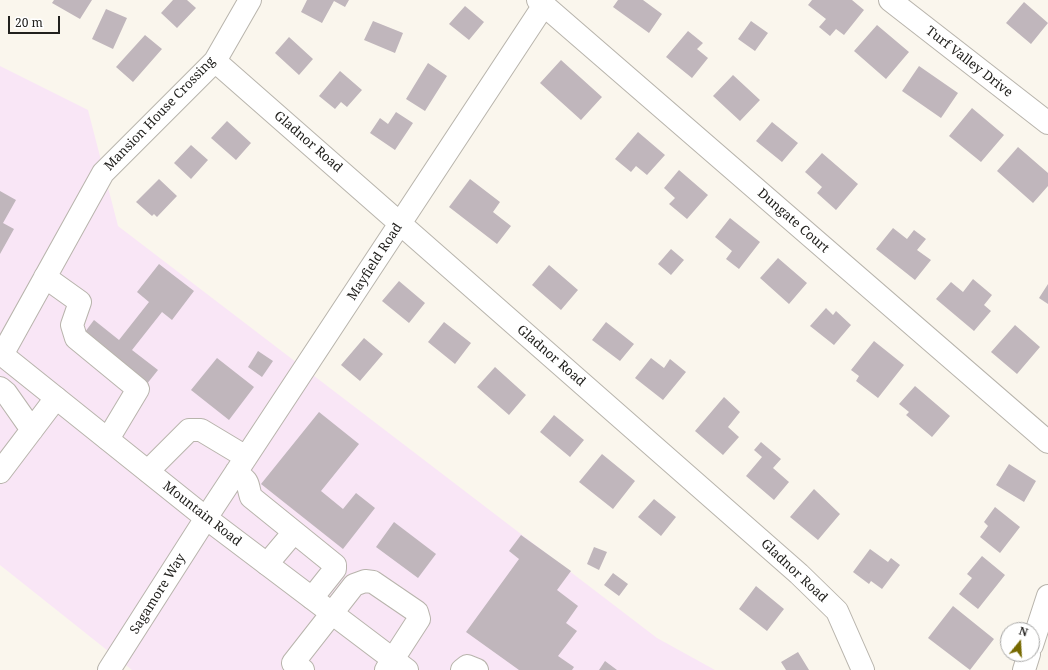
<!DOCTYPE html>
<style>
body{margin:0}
#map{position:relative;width:1048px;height:670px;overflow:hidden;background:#faf6ed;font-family:"Noto Serif",serif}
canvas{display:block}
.north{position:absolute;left:1000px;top:622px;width:40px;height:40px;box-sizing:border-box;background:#fff;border:1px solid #a6a6a5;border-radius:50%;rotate:18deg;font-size:11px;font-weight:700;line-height:16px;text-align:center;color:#21201d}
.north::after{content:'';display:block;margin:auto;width:14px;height:18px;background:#766900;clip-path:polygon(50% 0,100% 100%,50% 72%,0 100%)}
.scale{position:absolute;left:8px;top:16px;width:52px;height:18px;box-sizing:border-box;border:2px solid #21201d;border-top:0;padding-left:5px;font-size:12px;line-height:14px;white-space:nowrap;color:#21201d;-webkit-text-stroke:3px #fff;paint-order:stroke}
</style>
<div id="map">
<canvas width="1048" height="670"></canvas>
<div class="north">N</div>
<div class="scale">20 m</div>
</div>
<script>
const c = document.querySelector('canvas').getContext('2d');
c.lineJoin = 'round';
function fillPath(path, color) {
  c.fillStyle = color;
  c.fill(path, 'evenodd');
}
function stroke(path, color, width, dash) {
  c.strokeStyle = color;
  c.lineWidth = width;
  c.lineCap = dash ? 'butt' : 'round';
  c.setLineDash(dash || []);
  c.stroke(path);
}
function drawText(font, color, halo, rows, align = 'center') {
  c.font = font + ' "Noto Serif",serif';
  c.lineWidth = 3;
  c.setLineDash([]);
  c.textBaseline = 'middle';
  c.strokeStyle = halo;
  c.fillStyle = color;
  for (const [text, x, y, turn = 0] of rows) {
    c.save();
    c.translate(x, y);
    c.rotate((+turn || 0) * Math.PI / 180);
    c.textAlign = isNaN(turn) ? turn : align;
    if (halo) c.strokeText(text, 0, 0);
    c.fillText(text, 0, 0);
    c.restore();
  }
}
const commercial = new Path2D(`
 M0,66L88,110L118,226L657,638L715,670H132L0,565Z`);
const building = new Path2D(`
 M54,0H92L80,19L52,3Z
 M173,0H187L196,8L177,28L161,13Z
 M307,0H349L345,7L334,1L322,23L301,12Z
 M618,0H643L662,14L649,33L613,7Z
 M812,0H852L864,10L844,35L836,29L830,36L819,27L826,19L808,5Z
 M1024,2L1048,23L1031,44L1006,23Z
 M465,6L484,22L469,40L449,24Z
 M106,9L127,18L113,49L92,39Z
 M373,21L403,33L395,53L364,40Z
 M751,21L768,33L755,51L738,39Z
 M877,25L909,52L886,79L854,51Z
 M688,31L703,43L697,49L708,58L692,78L666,57Z
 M145,35L162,49L133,82L116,67Z
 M289,37L313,59L299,75L275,53Z
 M561,60L602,97L581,120L540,83Z
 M428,63L447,76L425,111L406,99Z
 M919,66L958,93L941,118L902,91Z
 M340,71L362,90L347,107L341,102L335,109L319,96Z
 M733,75L760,100L740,121L713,96Z
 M972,108L1004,135L981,162L949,136Z
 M396,112L413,123L395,150L370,133L380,118L388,124Z
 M227,121L251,143L236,160L211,138Z
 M772,122L798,143L782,162L756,141Z
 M638,132L665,155L647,175L636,166L631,172L615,159Z
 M191,145L208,160L191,179L174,163Z
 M1018,147L1048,173V186L1033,203L997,171Z
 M822,153L858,184L836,210L817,193L822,187L805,172Z
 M679,170L708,195L687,219L669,204L675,198L664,188Z
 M159,179L177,196L157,217L154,214L152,216L136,202Z
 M470,179L500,202L493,212L511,226L497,244L449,207Z
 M0,191L16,200L3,223L14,229L0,254Z
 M730,218L760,242L739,269L726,259L732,251L715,237Z
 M893,228L907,239L914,230L926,239L917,250L931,260L915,280L876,249Z
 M671,249L684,260L671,275L658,264Z
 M778,258L807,283L789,304L760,278Z
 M159,264L194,291L172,320L162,312L132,350L158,370L146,385L82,336L94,320L119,340L149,302L137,292Z
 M549,265L578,290L561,310L532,285Z
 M973,279L992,295L984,305L991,311L974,331L936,299L951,282L963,292Z
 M399,281L425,303L409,323L382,301Z
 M1048,284V304L1039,298Z
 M826,308L833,315L836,311L851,325L834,345L810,326Z
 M444,322L471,343L455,364L428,342Z
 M606,322L634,344L620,361L592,340Z
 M1015,325L1040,347L1017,374L991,352Z
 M364,338L383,354L360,381L341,365Z
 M874,341L904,365L878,398L856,381L859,376L851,370Z
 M258,351L273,361L262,377L248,367Z
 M217,358L254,387L229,420L191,390Z
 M651,358L664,368L670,359L686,372L663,400L635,378Z
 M495,367L526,395L509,415L477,387Z
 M915,386L950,416L932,437L906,415L909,412L899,404Z
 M724,397L740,412L728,427L739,437L723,455L695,431Z
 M319,412L359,444L321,491L343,509L356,493L375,508L343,549L261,484Z
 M554,415L584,440L570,457L540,432Z
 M761,442L781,459L773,468L789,482L774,500L746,476L762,457L754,450Z
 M602,454L635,481L613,509L579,482Z
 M1009,464L1036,481L1024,502L996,485Z
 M814,489L840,514L818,540L790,517Z
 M654,499L676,517L661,536L638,517Z
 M995,507L1020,527L1000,553L980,537L988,526L984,522Z
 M394,522L436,554L418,578L376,547Z
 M521,535L571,571L557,590L578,606L566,623L577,631L558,656L574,667L572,670H519L466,632L519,559L509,551Z
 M594,547L607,552L599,570L587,564Z
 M870,549L888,562L891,558L900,565L882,589L871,581L869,584L853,572Z
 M982,556L1005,575L978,609L959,594L972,578L967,574Z
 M613,573L628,584L619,596L604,585Z
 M756,586L784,609L767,631L739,609Z
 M953,606L994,639L970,670L928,638Z
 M798,652L809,670H786L781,662Z
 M605,661L617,670H599Z`);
const minor = new Path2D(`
 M538,0L1048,442
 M890,0L1048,123
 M215,61L799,574L837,611L863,670
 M45,277L80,302L72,325L76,338L138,389L108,439
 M2,355L103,173L215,61L250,0
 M0,388L6,393L32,430
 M148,471L189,430H201L246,457
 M0,472L56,398
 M236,472C251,484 246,481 251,497L335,565V569L312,598
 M267,564L294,532
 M1032,645L1048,596
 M109,670L206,518L544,5
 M303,670L293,663L354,585L365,581L373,582L417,612L419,619L386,670
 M462,670L467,666L477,670
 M1024,670L1029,654`);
const major = new Path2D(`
 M0,353L206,518L407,670`);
const streetNames = [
 ["Turf Valley Drive",969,62,38],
 ["Mansion House Crossing",160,114,-46],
 ["Gladnor Road",308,142,41],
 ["Dungate Court",793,221,41],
 ["Mayfield Road",375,262,-57],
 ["Gladnor Road",551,356,41],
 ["Mountain Road",202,514,38],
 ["Gladnor Road",794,571,43],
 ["Sagamore Way",158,594,-58]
];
fillPath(commercial, '#f9e6f6');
fillPath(building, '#c0b6bc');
stroke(minor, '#b8b4ac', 24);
stroke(major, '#b8b4ac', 24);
stroke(minor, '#fff', 22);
stroke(major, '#fff', 22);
drawText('13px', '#21201d', '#fff', streetNames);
</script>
